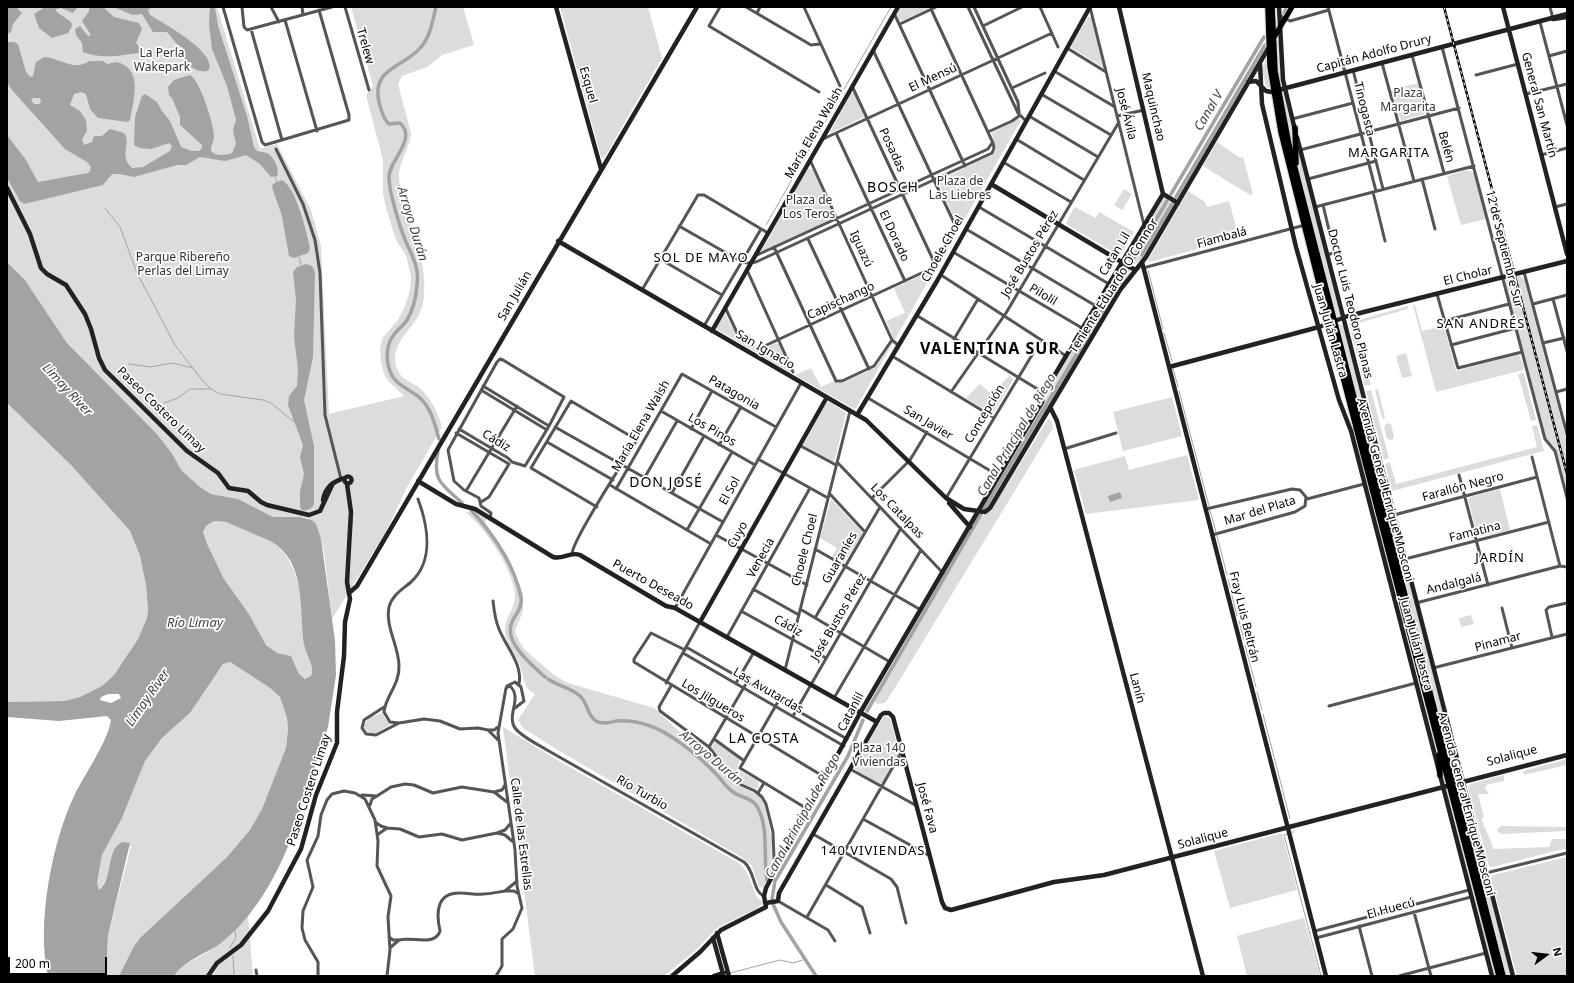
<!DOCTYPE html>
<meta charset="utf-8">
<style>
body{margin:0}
#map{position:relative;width:1574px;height:983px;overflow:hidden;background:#fff;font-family:"Noto Sans",sans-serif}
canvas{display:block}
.frame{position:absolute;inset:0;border:8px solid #000;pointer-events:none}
.north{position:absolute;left:1526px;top:935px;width:40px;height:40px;-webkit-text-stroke:3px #fff;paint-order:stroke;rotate:75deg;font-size:11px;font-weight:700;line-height:16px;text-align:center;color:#000}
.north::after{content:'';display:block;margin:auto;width:14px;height:18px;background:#000;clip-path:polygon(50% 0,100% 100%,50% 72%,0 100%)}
.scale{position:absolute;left:8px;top:957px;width:99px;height:18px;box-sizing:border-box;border:2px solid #000;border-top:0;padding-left:5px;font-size:12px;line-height:14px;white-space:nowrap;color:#000;-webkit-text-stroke:3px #fff;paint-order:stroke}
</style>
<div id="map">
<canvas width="1574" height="983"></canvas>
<div class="frame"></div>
<div class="north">N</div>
<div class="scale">200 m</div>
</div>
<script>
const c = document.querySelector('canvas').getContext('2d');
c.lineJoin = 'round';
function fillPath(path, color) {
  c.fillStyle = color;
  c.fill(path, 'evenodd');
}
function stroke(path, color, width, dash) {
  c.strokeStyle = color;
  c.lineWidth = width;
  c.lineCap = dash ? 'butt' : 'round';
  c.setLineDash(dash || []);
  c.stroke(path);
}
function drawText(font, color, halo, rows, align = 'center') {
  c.font = font + ' "Noto Sans",sans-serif';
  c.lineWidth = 3.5;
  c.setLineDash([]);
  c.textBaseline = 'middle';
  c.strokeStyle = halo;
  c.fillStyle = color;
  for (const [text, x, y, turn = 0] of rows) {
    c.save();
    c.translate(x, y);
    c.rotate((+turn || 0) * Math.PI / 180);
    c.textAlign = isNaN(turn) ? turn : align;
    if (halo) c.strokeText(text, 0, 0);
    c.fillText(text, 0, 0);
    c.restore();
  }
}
const green = new Path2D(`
 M7,7H217L260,149L277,144L311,210L321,246L329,414L404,396L389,382L385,376L381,363L380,348L383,337L398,320L405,306L410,290L411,277L406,255L396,240L386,208L383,193V160L366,95L373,86L351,7H463L474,45L442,55L427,67L402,76L398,84L411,133C410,150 398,161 399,179C403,218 428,255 424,295C424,301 422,309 419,315C409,333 389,345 397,369C402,381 413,382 422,390C432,400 438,413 442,427L406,489L385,534L332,619L324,552L321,539L312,520L303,517H273L238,499L211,494L200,487L182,471L171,452L156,433L67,343L25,280L7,261Z
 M560,7H648L662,58L604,158L601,157Z
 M900,7H932L902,21L899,19L897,13Z
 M1088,17H1092L1103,67L1070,47Z
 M1275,40L1279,41L1281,86L1279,85Z
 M1266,59H1268L1271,87L1269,88L1266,87L1262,69Z
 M1418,83L1425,114L1401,121L1391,90Z
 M851,93H854L864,117L830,133Z
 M1281,93L1284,94L1292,126L1293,149Z
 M1018,119L1021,120L959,229L938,181L993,154L996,149L992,133Z
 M1296,138L1340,315L1338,318L1335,317L1333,310L1335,307L1299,178Z
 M1217,142L1240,158L1243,157L1253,194L1250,195L1203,166Z
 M808,168L813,170L834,218L761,252Z
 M1468,170L1474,173L1486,219L1461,225L1447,176Z
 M1124,189L1132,194L1122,210L1114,205Z
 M1188,191L1205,202L1207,207L1229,201L1239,238L1149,262L1148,260Z
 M1165,198L1174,205L1142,259L1135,264H1130L1127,258L1162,200Z
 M1074,207H1075L1096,218L1099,212L1134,232L1121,255H1118L1066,224Z
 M1124,267L1130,270V273L989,507L984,509L1045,400L1048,391L1121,268Z
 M935,269L856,408L854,409L795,375L811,368L821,387L834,381L841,383L869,371L878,364L891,344L892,334L886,321L905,313L894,288Z
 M1520,276L1524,279L1567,442V494L1555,448L1546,438L1505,284L1507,279Z
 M1413,305H1415L1422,331L1444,326L1456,371L1519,354L1524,367L1523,370L1436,392Z
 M1408,306V309L1355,324L1371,385L1365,386L1349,324L1351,322Z
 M725,314L738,338L749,333L758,351L775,343L779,344L791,373L718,330L716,326Z
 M1341,324L1343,326L1384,484L1388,520L1338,325Z
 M1406,353L1412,376L1402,378L1396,356Z
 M1524,373L1536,420L1531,421L1518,374Z
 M1010,375L1013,380L994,412H989L966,398L980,384L992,394Z
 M1376,389H1378L1385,417L1384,419L1382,418L1375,390Z
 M1371,390L1389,458L1384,460L1366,391Z
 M1172,397L1182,436L1123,451L1113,412Z
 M830,402L846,413L835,459L833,462L803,445L826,403Z
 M7,403L71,465L130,531L140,556L146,585L148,610L147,618L138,639L114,675L102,686L80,697L65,701L7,702Z
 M1048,419L1051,420L1053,428L893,691L885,703L876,704L875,698L981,517L992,509Z
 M1387,423L1391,424L1394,437L1392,440L1387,439L1384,427Z
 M1537,425L1544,451L1392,491L1385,464L1390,462L1396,484L1537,447L1532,426Z
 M1187,455L1199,500L1086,514L1074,470L1125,456L1129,470Z
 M1500,489L1510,530L1478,537L1468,499L1471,497Z
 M831,499L863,533L844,563L832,557L837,548L820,538Z
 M1388,500L1460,777L1458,780H1455L1453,772L1454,769L1394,541Z
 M465,512L476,513L487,519L485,522L508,557L523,594V611L515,631L519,641L525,650L554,675L568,683L654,708L679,731L707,748L733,783L756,793L761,798L765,806L772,839L771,873L763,888L759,887L752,866L743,858L556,749L523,728L518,720L535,694C532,692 527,689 526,686C523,679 522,670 519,663C514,651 503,639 505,626C507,615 516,606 515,594C512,568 485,527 465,512Z
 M214,521L226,522L270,541C307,561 304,633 312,670L311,677L305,679L299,674L291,656L277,653L266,645L249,614L224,579L208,546L203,531L206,526Z
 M1471,615L1474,624L1461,627L1459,618Z
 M228,661L270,688L280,697L287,718L288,729L286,748L262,809L250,830L227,857L141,937L134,946L119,976H106L108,935L131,846L112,854L108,876L99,890L97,883L102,855L122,818L145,761L162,738L190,713L223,664Z
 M382,713L390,725L374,734L366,732L363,726L369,718Z
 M884,716L890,718L899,752L883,782L879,784L856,770L854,766Z
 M503,727L559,761L737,862C755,875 749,894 764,903L756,909L717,928L695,951L664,976H535Z
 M714,742H716L740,759L737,769L758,781L759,788L754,789L735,780L712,748Z
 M1567,759V765L1524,775L1523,771Z
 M1504,775V781L1486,785L1485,789L1489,794H1478L1484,817L1482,819C1484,830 1491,836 1493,849L1549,847L1552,839H1567V848L1492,867L1489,866L1468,787L1470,784Z
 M1460,786H1462L1511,976H1507L1458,788Z
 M1446,791H1449L1496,976H1493Z
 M1501,826L1567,827V831L1501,834L1498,832L1497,829Z
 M1282,833L1297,890L1230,908L1214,851Z
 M1567,857V976H1517L1491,878L1493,875Z
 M248,916L253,976H174C183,963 196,960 209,951C224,942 236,929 248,916Z
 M1304,918L1320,976H1247L1237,936Z`);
const water = new Path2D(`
 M7,7L17,8L22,13L13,24L11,32L7,34Z
 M45,7H78L73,13L61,8L56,9L57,12L71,22L72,26L68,33L52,38L39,28L34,14Z
 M89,7H103L114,17L139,23L142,29L136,43L143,52C125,55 101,60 83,52L82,43L76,35L75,29L80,26L88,36L91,35L82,21L89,11Z
 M113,7H152L148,10L150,15C163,23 217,52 209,70C201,75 186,66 184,57C183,53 184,51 183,48L176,43L167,32H153L142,14L133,15Z
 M210,7L215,8L218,26L247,116L254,147L257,151C260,152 264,152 267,153C274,157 280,169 277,176L271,177L260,164L246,155L225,161L200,157L186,165H177L134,177L119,174H112L103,185L24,204L20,201L7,178V135L26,160L38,182L88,173L90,171L91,167L87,162L65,149L12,90L7,82V42H14L18,44L26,72L30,77L33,76L36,62L44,57C60,58 74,72 89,61C94,62 97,60 102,61C104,61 105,63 107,64C111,64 115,61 120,63C143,71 133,103 130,120L128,122L98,118L90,109L86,94L81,92L74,94L70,105L80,111L86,120L87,131L82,139L84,145L92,142L94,136H102L110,129L124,133C132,145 118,155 132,168L143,167L170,151L172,146L169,143L151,149L140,148L134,145L135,117L142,96L145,94L157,102L162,111L170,121L181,147L192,151H199L202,148V145L180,125V117L172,98L169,95L168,87L174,80L190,75C200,80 214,125 214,136C214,141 211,145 211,151C217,157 225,155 232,153L236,144L233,130L236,120L227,86L212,49L209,24ZM33,98H40L41,102L39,104H34L31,100Z
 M282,180C296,187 307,233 310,248L308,253L294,258L289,256L282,216L272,187L273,184Z
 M7,262L25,280L67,343L156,433L171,452L182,471L200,487L211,494L238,499L273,517H300L312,520L316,524L321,539L335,641L336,675L328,727L289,844C275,879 252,919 221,943C206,954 185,960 174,976H119L134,946L141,937L227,857L250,830L262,809L286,748L288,729L287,718L280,697L270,688L230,662L223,664L190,713L162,738L145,761L122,818L102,855L97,883L99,890C114,878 105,851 122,842L130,843L108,935L106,976H48C36,925 52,841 75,794C85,774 108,741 111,720L107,716L59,721L7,717V702L65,701L80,697L102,686L114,675L138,639L147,618L148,610L146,585L140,556L130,531L71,465L7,403ZM214,521L226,522L270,541C307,561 299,609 304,644C306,655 315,666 311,676L305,679L299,674L291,656L277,653L266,645L249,614L224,579L208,546L203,532L206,526ZM108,694H119L121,698L111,703L100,700L101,697Z
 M306,264L312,266L315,272L313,357L304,400L314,446V504C312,509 307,511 302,510L300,507V492L304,474L300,457L303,445L288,405L289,396L297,386L298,369L294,337L296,299L293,272L297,267Z
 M1120,492L1122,498L1110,502L1108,496Z`);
const stream = new Path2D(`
 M275,176L277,183
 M105,208L120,227L137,273L175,345L202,380L211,389L220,394L263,400L271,403L294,422
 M766,225L891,7
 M299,257L301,265
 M1148,270L1163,329
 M1164,333L1172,361
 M129,364L150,367L173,363L193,368
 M1173,368L1178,387
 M1179,391L1209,506
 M164,403L178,398L190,389H211
 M1210,510L1216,532
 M1217,536L1227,575
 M1228,579L1237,616
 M1239,621L1244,640
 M1245,645L1256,687
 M1257,692L1262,710
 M1263,714L1290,819
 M1293,833V831
 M1287,834L1284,835L1321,976
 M230,948L236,937L235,931
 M233,956L234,976
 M730,973L780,960L793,963L806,959`);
const canal = new Path2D(`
 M436,7C433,20 430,37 421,47C403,69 369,67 380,106C382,112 384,120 389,124L400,123C418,139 388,161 389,178C389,191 399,224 404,237C410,253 420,266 417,285C416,297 413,310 407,320C403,326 397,330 393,336C386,345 386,361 390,371C395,386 411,389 421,399C432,410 435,425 439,439
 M1284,13L1287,7
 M1171,194L1264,37
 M1176,197L1265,45
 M1142,255L1172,204
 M1130,264L1167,201
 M438,451C432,482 442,484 462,503
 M984,509L1128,268
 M471,510C493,534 514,564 521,597C523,607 516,613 512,622C503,642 532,665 545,677
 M548,679C558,686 572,688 580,696C588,703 587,716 596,721C603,725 610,722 617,721C627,720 638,722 647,725C669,731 700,757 716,774C722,780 726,787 733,792C741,798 752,797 758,808C769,830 763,856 767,880
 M867,711L981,514
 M772,899L775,881L848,756L863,720
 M773,904L781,922L816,976`);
const street = new Path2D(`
 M223,7L262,142L265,145L349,120V115L319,10
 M242,7L244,27L247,30L332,7
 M271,7L279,22
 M302,7L303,15
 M345,7L369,90
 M720,7L709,26L819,92
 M746,7L811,45L820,44
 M804,7L840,86
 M968,7L1018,113L1026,121
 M974,7L1018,102L1019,113
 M1040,7L1058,47
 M1090,7L1144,225
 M1328,7L1376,191
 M1550,7L1553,19
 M757,13L760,7
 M894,13L965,166
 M1279,15L1290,21L1329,10
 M285,20L317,131
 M1540,22L1567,125
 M900,24L936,7
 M983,26L1022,7
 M251,29L282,140
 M1442,47L1545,439L1555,451L1567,498
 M1067,48L1106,72
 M1412,55L1444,173
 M1549,56L1567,51
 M1382,63L1414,181
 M1353,70L1383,189
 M1054,71L1115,107
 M1476,75L1518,64
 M852,86L935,264
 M1012,88L1045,73
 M1041,94L1111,135
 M1526,94L1567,84
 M1029,116L1098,157
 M1117,116L1144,110
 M1292,119L1353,103
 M988,132L1012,121L1019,116
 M836,133L905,281
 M823,139L1052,33
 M1016,139L1084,180
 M276,149L303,204L315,240L320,273L325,415L341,479
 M1300,150L1459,108
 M1541,155L1567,148
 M810,160L892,340L898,345
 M1003,162L1071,202
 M1308,179L1376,161
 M1422,179L1435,229
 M1373,192L1385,241
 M1323,205L1334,251L1333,253L1327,255
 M979,207L1109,284
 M1315,207L1474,166
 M1555,207L1567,204
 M679,226L742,262L748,263L756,262L992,153L994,148L993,143L931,9
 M966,229L1096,306
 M808,239L869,369
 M774,247L836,381H842L874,366L892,340
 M953,252L1082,328
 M755,256L988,149L992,143
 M660,259L722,295
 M1143,268L1305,225
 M747,270L793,372
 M1524,272L1567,434
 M941,275L1066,356
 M642,290L698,195H704L768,233
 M1437,294L1458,368L1522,352
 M1553,299L1567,351
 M1533,304L1567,295
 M725,307L739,337
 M916,315L1044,393
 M1444,321L1509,304
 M704,326L761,229
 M954,339L978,299
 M1543,343L1564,338
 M1451,345L1516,328
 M758,349L928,270L935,264L956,227L873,50
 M892,356L993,417
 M483,386L549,426
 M481,390L547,430
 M951,392L1006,313L1119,122
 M1556,392L1567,389
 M868,398L999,476
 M661,411L755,465
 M555,427L723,522
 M459,429L508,458L512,462L525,466L549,426L564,397L503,360L500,359L497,362L448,450L454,481L464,490L479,498L481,506L491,513L490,519
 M691,429L712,391
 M456,433L509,464
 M547,442L613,480
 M719,445L741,407
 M799,445L836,465
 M1064,449L1116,433
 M1532,457L1560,566
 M758,459L828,498
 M837,462L943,573
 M1459,475L1488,585
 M645,477L677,421
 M610,485L711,544
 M616,489L682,374L776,427
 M466,491L517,406
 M672,493L704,436
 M829,493L865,532
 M872,498L910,460L927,432
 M946,498L1041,340
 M1307,499L1364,484
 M481,502L489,497L509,464
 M1206,509L1292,489L1300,490L1306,497L1305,506L1295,512L1212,535
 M1394,515L1537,477
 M687,530L732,452
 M716,535L807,585
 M815,549L921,610
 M572,554C572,540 626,458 637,440L571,401L531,468L597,507
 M1405,559L1549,522
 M753,589L799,615
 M493,601C494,610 495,620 499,629C506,647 523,664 519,684
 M1416,603L1560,566L1567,567
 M675,608L801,383
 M1502,608L1512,648
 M800,609L890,662
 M741,611L826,658
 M815,618L880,507
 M727,637L810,488
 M1552,637L1546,610L1549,607L1567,603
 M686,647L847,739
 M685,650L651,633L634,659V662L826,778
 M683,653L844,746
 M1433,668L1567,634
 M785,670L850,411
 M666,683L700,622
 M736,683L754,652
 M507,686L515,682L521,687L524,701L515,708
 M671,686L659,707L660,711L709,747L735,782L755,791L762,797L766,804L773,832L774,859L778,866
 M506,688L510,686C523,698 506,715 515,728C522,737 537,744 547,750L744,862C755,871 753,892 764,896
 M834,698L921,550
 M779,700L740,768L809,810
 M1329,706L1416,683
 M384,707L364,720L362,728L366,734L376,735L399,723L424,719L440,721L460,729L478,728L488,730
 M793,716L901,528
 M399,723L390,722L384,712C385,697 400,684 399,666C399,646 385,627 389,607C392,595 403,589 411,582C434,561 428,526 418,499
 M498,727L494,730H488L498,740
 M714,739L743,760
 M709,747L747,682
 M850,769L917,806
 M505,785L502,790L494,792L507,802
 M758,793L764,783
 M362,795L377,796L372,799L370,805
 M377,796L391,787L405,784L414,785L433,793L462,787L494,792
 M863,819L930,856
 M375,822L381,826L387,828L377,835
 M510,824L505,830L497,833L505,835L512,841
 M387,828L400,829L419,837L442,834L462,840L497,833
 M813,834L891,879L897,887L906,923
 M1486,873L1567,853
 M517,881L505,891H514L519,894
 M826,885L862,907L870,933
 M778,901L828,930L835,941
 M1414,912L1431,976
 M807,917L902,751
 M1359,926L1372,976
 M1315,931L1469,890
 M389,937L393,940H399L391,947
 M1316,938L1471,897
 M399,940C411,936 435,947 440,931C436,913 436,892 461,893C469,893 476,895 483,894C490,894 498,892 505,891
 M256,970L257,976
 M318,976V962L305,940L302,928L303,911L313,887L307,860L318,836L321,815L327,800L332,794L344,791L355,793L365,799L375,820L378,841L377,866L391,896L388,917L390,950L387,976
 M496,976L502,966V939L513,929L522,908L517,886L515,850L498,733L506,688
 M1399,976L1486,953`);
const secondary = new Path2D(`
 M556,7L601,169
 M1119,7L1163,194
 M1279,7L1283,80L1295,130
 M1503,7L1567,254
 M1553,19L1567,17
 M1260,64L1262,104L1296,247L1339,400L1351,431L1492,976
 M1248,82L1256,81L1266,91L1271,92L1567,14
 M1297,137L1386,484
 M991,184L1135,270
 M7,188L30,234L41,268L47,274L66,285L85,314L91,329L99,358L105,370L187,451L218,473L229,488L248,491L261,502L267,505L309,515L320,511L333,483
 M1163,194L1178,203
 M558,241L866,420L946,498L964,509L985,512L990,508L1120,290L1146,257L1269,47
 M1142,262L1326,976
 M712,331L898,7
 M1169,367L1319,327L1348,316L1567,261
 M1050,407L1057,421L1203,976
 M857,415L937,281L1090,7
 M344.5 480a3.5 3.5 0 1 1 7 0a3.5 3.5 0 1 1-7 0Z
 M418,481L456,504L475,509L553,557C563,560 570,551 580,555L666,606L675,608L877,722
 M1389,495L1513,976
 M323,500C325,488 333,481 345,478
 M949,503L970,527
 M349,593L357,586L697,7
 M700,622L827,397
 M766,903L778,901L779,893L881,715L884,713H889L893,717L942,902L945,908L951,910L1054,882L1104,875L1567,755
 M717,933L729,976
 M713,938L723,974
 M208,976L217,963L241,945L268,911L301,849L316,795L337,743V712L344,656L345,622L350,599L347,582L351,512L347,484
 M672,976L700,952L721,930L766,907L764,896L766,888L860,713L1042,402L1044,393L1069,351L1163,194
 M714,976L724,973`);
const primary = new Path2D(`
 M1273,39L1292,7`);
const highway = new Path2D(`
 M1268,7L1270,66L1281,132L1329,323L1499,976
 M1272,7L1275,71L1289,145L1503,976
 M1295,128L1296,163
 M1385,481L1391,530
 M1439,755L1440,775`);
const rail = new Path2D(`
 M1444,7L1567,474`);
const streetNames = [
 ["Trelew",365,46,74],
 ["Capitán Adolfo Drury",1374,54,-15],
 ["El Mensú",933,78,-25],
 ["Esquel",588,85,74],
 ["General San Martín",1539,105,75],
 ["Maquinchao",1153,107,77],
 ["Tinogasta",1364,109,76],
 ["José Ávila",1126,114,76],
 ["María Elena Walsh",814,133,-60],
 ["Belén",1446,147,75],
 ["Posadas",892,150,65],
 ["El Dorado",894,236,65],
 ["Fiambalá",1222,238,-15],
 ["Iguazú",861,249,65],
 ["Choele Choel",943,249,-61],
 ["12 de Septiembre Sur",1504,249,76],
 ["José Bustos Pérez",1030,254,-59],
 ["Catan Lil",1115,254,-59],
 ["El Cholar",1468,276,-14],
 ["Teniente Eduardo O'Connor",1114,286,-58],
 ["Pilolil",1043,295,31],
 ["San Julián",515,296,-60],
 ["Capischango",841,301,-25],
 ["Doctor Luis Teodoro Planas",1350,304,76],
 ["Juan Julián Lastra",1330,331,74],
 ["San Ignacio",765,350,30],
 ["Patagonia",734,393,30],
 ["Paseo Costero Limay",161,410,44],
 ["Concepción",985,414,-59],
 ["San Javier",928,423,31],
 ["María Elena Walsh",641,426,-60],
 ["Los Pinos",712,430,30],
 ["Cádiz",496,441,31],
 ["Farallón Negro",1463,487,-15],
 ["Avenida General Enrique Mosconi",1385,490,75],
 ["El Sol",730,491,-61],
 ["Los Catalpas",897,511,46],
 ["Mar del Plata",1260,511,-17],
 ["Famatina",1475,532,-14],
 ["Cuyo",738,535,-61],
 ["Choele Choel",805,550,-76],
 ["Venecia",761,558,-61],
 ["Guaraníes",840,558,-60],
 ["Andalgalá",1454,584,-14],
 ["Puerto Deseado",653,585,29],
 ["José Bustos Pérez",839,617,-60],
 ["Fray Luis Beltrán",1244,617,76],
 ["Cádiz",788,626,29],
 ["Pinamar",1498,642,-15],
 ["Juan Julián Lastra",1416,644,75],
 ["Lanín",1137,688,75],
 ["Las Avutardas",768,691,30],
 ["Los Jilgueros",713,701,31],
 ["Catanlil",851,712,-62],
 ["Solalique",1512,756,-15],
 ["Paseo Costero Limay",309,790,-72],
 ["Río Turbio",642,793,30],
 ["Avenida General Enrique Mosconi",1466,804,75],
 ["José Fava",927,808,75],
 ["Calle de las Estrellas",521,834,83],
 ["Solalique",1203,839,-15],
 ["El Huecú",1391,909,-15]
];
const parkNames = [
 ["La Perla",162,54],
 ["Wakepark",162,68],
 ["Plaza",1408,94],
 ["Margarita",1408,108],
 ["Plaza de",960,182],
 ["Las Liebres",960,196],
 ["Plaza de",809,201],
 ["Los Teros",809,215],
 ["Parque Ribereño",183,258],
 ["Perlas del Limay",183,272],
 ["Plaza 140",879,749],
 ["Viviendas",879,763]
];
const waterNames = [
 ["Canal V",1209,111,-59],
 ["Arroyo Durán",412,224,73],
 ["Limay River",67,390,47],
 ["Canal Principal de Riego",1017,435,-59],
 ["Río Limay",195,623],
 ["Limay River",148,698,-55],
 ["Arroyo Durán",711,758,40],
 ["Canal Principal de Riego",803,816,-61]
];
const neighbourhoodNames = [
 ["MARGARITA",1389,153],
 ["SOL DE MAYO",701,258],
 ["SAN ANDRÉS",1481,324],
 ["JARDÍN",1500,558],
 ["140 VIVIENDAS",873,851]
];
const quarterNames = [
 ["BOSCH",893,188],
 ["DON JOSÉ",666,483],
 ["LA COSTA",764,739]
];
const districtNames = [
 ["VALENTINA SUR",990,349]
];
fillPath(green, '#dcdcdc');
fillPath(water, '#a3a3a3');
stroke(stream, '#a3a3a3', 1);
stroke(canal, '#a3a3a3', 3.5);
stroke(primary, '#dbdbdb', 7);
stroke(highway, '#dbdbdb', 8);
stroke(street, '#555', 3);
stroke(secondary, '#222', 4.5);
stroke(primary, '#000', 5);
stroke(highway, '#000', 5.5);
stroke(rail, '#000', 2.5);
stroke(rail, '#fff', 1, [3]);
drawText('12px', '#000', '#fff', streetNames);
drawText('12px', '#333', '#fff', parkNames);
drawText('italic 13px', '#444', '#fff', waterNames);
c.letterSpacing = '1px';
drawText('13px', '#000', '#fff', neighbourhoodNames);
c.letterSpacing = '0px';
c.letterSpacing = '1px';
drawText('14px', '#000', '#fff', quarterNames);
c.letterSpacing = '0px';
c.letterSpacing = '1px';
drawText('bold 16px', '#000', '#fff', districtNames);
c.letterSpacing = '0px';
</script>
